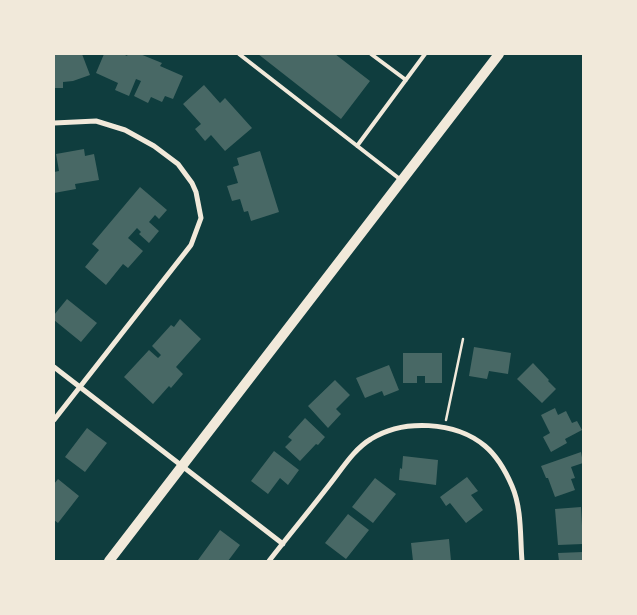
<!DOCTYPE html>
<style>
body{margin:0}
#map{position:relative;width:637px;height:615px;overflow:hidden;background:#0f3d3e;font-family:"PT Sans Narrow",sans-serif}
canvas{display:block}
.frame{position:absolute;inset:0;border:55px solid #f1e9da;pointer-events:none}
</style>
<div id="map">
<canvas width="637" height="615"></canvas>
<div class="frame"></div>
</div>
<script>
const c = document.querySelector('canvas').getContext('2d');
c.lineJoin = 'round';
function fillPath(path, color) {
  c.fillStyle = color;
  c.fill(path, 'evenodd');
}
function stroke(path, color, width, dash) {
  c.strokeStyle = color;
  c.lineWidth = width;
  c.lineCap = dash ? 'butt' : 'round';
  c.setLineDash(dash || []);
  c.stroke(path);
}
const building = new Path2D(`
 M54,54H82L90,75L73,81L63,82V88H54Z
 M104,54H123L127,56L128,54H140L162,63L160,66L183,76L173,99L165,96L162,102L151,97L148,103L134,96L141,81L136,79L129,96L115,90L118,83L96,73Z
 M258,54H335L370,81L341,119Z
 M204,85L220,103L225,98L252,128L225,151L211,135L205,141L195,129L201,124L183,104Z
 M84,149L85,156L94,154L99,180L75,184L76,189L54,193V172L59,171L56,154Z
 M260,151L279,212L251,221L248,211L244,212L240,199L232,201L227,186L238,183L233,167L239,165L237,158Z
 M140,187L167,210L159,219L155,215L149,222L159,231L149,243L139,234L141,232L137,228L128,238L143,251L128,268L123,264L106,285L85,267L99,250L92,244Z
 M67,299L97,323L81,342L54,320V315Z
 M180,319L201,339L176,367L183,374L171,388L169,386L153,404L124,377L149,350L158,358L161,355L152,346L171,325L174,327Z
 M474,347L511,353L508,374L489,371L487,379L469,376Z
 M403,353H442V383H425V376H417V383H403Z
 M533,363L549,380L548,381L556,389L542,403L517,379Z
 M389,365L399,390L384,396L382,391L365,398L356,378Z
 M335,380L350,395L336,409L341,414L328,428L308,406Z
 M555,408L558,415L566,411L572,423L577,421L582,430L565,439L567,443L551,452L543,437L550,433L541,415Z
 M305,418L325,437L318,445L316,444L300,461L285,447L292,440L288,437Z
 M87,428L107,443L85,472L65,457Z
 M274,451L299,470L288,485L280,478L268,494L251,481Z
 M581,452L583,463L571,467L575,478L571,479L575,490L555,497L548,478H546L541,466Z
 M403,456L438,460L436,485L399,480L400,468L402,469Z
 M467,477L478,491L471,495L483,510L466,523L450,503L446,506L440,497Z
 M375,478L396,494L373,523L352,507Z
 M58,479L79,496L58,523L54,520V484Z
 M581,507L583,544L558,545L555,509Z
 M348,514L369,530L346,559L325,543Z
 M220,530L240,545L228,561H200L198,560Z
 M449,539L451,561H413L411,543Z
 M583,552V561H559L558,553Z`);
const path = new Path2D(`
 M446,420L463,339`);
const service = new Path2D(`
 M239,54L401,180
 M371,54L406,80
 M357,146L425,54`);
const minor = new Path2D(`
 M54,123L96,121L125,130L154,146L178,164L192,183L196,192L201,218L191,245L184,254L54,420
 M54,367L283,544
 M269,561C289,535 310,510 330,484C342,469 354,449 371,439C403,419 455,421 485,446C497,456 506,472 512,486C522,509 520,537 522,561`);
const secondary = new Path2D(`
 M109,561L499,54`);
fillPath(building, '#486865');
stroke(path, '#f1e9da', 2.5);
stroke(service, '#f1e9da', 4);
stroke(minor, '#f1e9da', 5);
stroke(secondary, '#f1e9da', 10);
</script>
